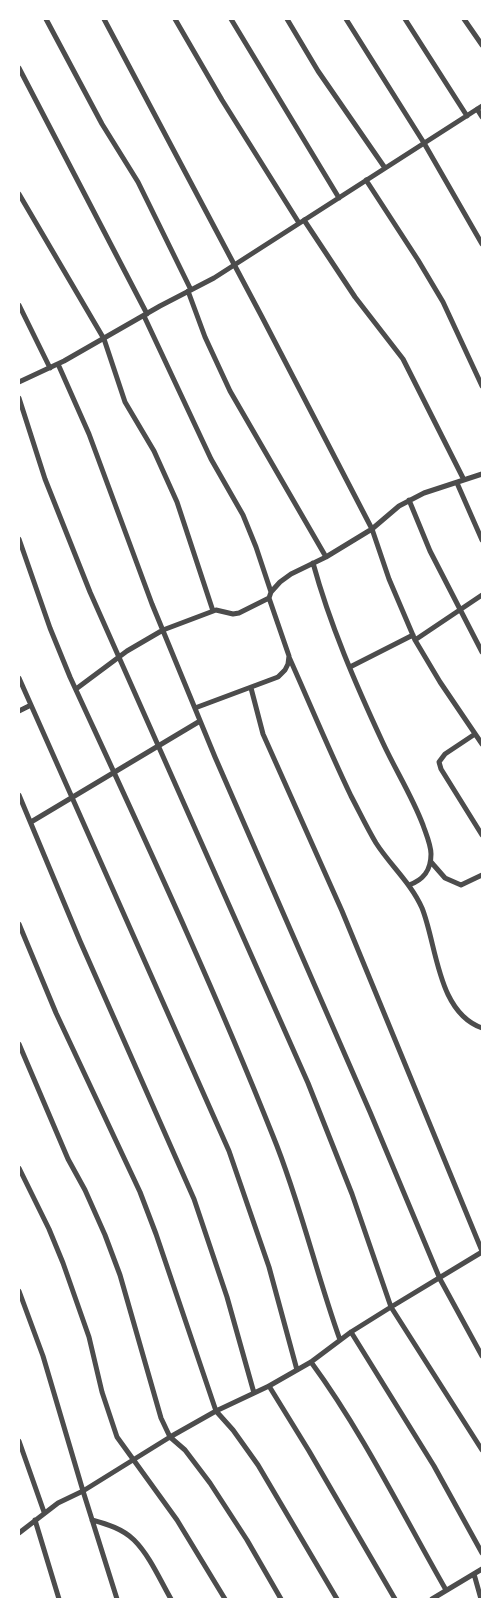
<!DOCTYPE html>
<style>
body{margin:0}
#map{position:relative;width:501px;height:1618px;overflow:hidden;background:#fff;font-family:Ubuntu,sans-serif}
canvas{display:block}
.frame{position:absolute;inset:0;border:20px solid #fff;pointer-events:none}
</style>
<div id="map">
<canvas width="501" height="1618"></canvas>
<div class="frame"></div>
</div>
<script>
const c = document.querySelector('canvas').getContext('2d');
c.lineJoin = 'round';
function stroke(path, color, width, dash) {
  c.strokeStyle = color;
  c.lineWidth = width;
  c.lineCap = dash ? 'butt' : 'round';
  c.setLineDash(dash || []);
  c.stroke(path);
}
const minor = new Path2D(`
 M46,19L102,124L138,182L191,290
 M104,19L262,317L372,529L389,579L415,640L440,682L482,744
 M175,19L222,100L299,223
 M231,19L339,198
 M287,19L318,71L385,168
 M346,19L424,143L482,244
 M405,19L467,116
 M464,19L482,45
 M19,68L147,314
 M477,109L482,117
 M366,180L418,260L443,302L482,386
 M19,194L104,339L125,402L154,451L177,502L213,611
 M304,220L355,297L403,359L464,480
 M188,291L205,337L230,391L326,557
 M19,305L50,368
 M144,316L211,459L243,515L256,547L271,592
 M58,364L89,434L152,604L215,757L370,1112L440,1279L482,1356
 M19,382L64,361L160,306L214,278L482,106
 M19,398L45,479L90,592L308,1083L352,1194L391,1307L482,1450
 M457,483L482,540
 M409,500L430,551L482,652
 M19,539L50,628L70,677C140,829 211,980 273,1136C300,1202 316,1273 340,1340
 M313,563C330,625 356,685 383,743C396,771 412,796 423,825C426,834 431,845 431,854C431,871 423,880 409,885
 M415,640L482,595
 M289,657C310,704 329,750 351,796C359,811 367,828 376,843C390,865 411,883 422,908C437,945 437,1012 482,1028
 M350,667L413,635
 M19,678L229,1151L269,1267L297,1370
 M251,688L263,734L342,911L482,1251
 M76,689L127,651L163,630L216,610L233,614L239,613L269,598
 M195,708L278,677L285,670L288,664L289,656L269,598L271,592L280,582L291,574L326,557L372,529L399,506L424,493L482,474
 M19,711L31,705
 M475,734L445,754L439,762L441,769L482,835
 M19,795L80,941L194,1199L227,1297L254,1393
 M31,822L200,721
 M431,862L445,878L461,885L482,875
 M19,924L56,1013L140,1192L156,1234L216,1411L233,1430L258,1465L337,1599
 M19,1044L68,1159L85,1190L105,1235L120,1275L161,1418L170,1437L185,1450L210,1483L247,1540L281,1599
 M19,1168L49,1229L63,1263L89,1337L102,1392L117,1437L177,1520L225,1599
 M19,1291L43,1356L83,1491L170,1437L216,1411L269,1386L311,1362L351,1332L391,1307L482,1252
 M351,1332L434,1466L482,1553
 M311,1362C363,1433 402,1513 446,1590
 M269,1386L309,1451L395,1599
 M19,1441L44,1512
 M35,1520L59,1599
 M92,1520C107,1524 123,1529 134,1540C150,1556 160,1580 171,1599
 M19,1533L58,1503L83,1491L117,1599
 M474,1574L481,1599
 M432,1599L482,1569`);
stroke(minor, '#4c4c4c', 5);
</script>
